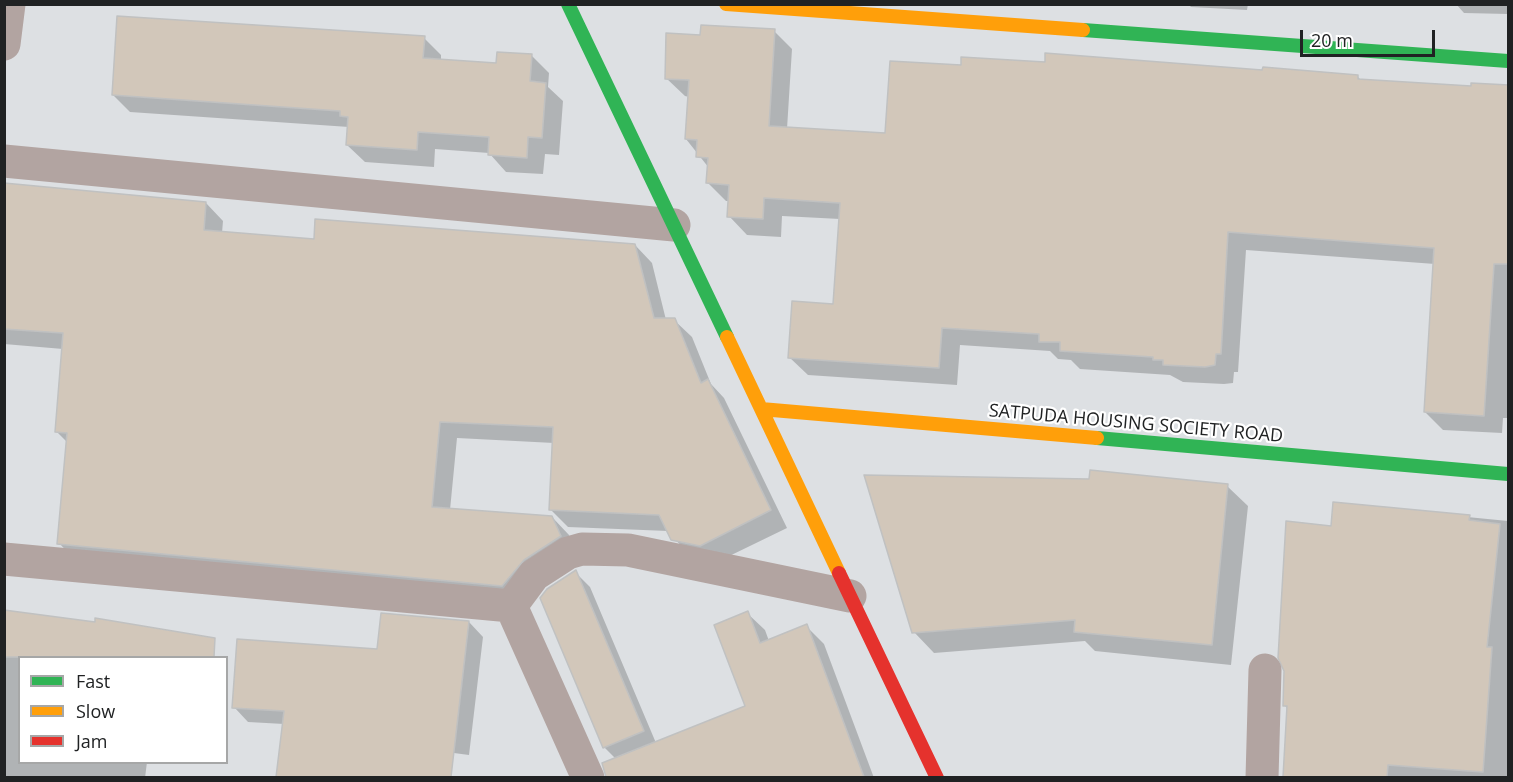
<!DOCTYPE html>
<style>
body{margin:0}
#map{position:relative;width:1513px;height:782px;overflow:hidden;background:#dde0e3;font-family:"Open Sans",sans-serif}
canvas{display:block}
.frame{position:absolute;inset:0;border:6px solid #202223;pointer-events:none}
.legend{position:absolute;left:18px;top:656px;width:210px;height:108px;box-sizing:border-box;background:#fff;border:2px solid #a6a7a7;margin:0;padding:8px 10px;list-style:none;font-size:18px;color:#202223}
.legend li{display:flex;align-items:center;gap:12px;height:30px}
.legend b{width:30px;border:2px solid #a6a7a7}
.scale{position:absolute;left:1300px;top:30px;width:135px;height:27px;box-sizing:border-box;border:3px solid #202223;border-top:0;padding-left:8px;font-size:18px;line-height:21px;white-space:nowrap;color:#202223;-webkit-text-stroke:4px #fff;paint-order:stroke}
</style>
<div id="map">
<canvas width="1513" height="782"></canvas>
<div class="frame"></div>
<ul class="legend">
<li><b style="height:8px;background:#30b455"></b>Fast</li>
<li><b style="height:8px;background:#ff9f0a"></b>Slow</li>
<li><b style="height:8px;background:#e5322d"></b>Jam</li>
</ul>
<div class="scale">20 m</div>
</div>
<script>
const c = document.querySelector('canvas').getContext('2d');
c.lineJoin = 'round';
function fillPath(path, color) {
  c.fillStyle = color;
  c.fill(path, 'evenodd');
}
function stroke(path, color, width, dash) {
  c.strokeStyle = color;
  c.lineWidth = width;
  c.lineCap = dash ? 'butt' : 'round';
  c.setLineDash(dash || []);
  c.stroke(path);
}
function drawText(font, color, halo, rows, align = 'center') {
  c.font = font + ' "Open Sans",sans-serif';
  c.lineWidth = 4.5;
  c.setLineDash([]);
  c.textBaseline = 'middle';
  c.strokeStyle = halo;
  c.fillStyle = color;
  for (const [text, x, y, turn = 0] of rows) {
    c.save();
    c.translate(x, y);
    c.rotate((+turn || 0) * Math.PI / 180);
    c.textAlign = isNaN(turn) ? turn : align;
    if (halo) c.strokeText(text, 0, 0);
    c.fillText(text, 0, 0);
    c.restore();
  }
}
const shadow = new Path2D(`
 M1188,4H1248L1247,10L1191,7Z
 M1456,4H1508V14L1464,13Z
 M774,31L792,49L787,129L886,135L962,66L1264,72L1357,76L1362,81L1473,88L1508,86V418H1503L1502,433L1443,430L1425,412L1435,264L1246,250L1238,372H1234L1233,383L1224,384L1183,382L1170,375L1080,369L1071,360L1058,359L1050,351L960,345L957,385L808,375L789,357L834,306L840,219L782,216L781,237L747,235L729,216L730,201H726L708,183L709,168L686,139L689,97L685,96L666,78L702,36Z
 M424,38L441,55V60L498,64L532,56L549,73L548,87L563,101L559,155L545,154L543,174L506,172L489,153L435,149L434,167L365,162L347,145L349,127L130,112L113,95Z
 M4,185L206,203L223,221L222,233L315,241L635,245L652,263L666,320H674L692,337L711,384L724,398L787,528L717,562L690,556L668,531L568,527L551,510L554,443L457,438L450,510L552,517L569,535L577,553L520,603L76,561L59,543L67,442L57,432L63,349L4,344Z
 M1227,486L1248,506L1231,665L1095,651L1085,641L934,653L914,632Z
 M1335,504L1508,521V778H1285L1288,709L1284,705L1332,527Z
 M575,572L590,587L656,743L747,707V613L765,630L769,641L806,626L824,644L874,778H631L624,759L619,762L604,747Z
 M4,611L175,647L173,658H20V762H147L145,778H4Z
 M469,622L483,637L469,755L378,743L374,778H277L284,724L248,722L234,707Z
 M434,774L464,778H433Z`);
const building = new Path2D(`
 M117,16L425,36L423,58L496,63L497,52L532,54L530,81L546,83L542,138L528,137L527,158L488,155L489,137L418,132L417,150L346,145L348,117L340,116V111L112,95Z
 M701,25L775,29L769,126L885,133L890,61L961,65V57L1045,62V53L1262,70L1263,67L1358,75V79L1471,86V83L1509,85V264H1494L1484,416L1424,412L1434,248L1228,232L1221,354H1216L1215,365L1205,367L1163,365V360H1153V357L1060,351V342H1039V334L942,328L939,368L788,358L792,301L833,304L840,203L764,198L763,219L727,217L729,185L706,183L708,158L696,157L697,140L685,139L689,80L665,79L666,33L700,35Z
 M4,183L206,202L204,230L314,239L315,219L635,244L654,318H675L701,383L708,379L771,510L700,546L671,540L659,515L549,510L553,427L440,422L432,507L552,516L561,536L524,560L502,586L57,544L67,433L55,432L63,333L4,329Z
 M1090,470L1228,484L1212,645L1074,632L1075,620L912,633L864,475L1089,479Z
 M1333,502L1470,515L1469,520L1500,524L1487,647H1492L1483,772L1388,765L1387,777H1283L1287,706H1283L1284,671L1278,658L1286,521L1331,526Z
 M576,570L644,731L603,748L540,598L547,589Z
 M4,610L95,622V618L215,638L214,657H4Z
 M748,611L760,643L807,624L864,777H606L602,763L745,706L714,625Z
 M381,613L469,621L451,777H276L284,711L232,708L237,639L377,649Z`);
const street = new Path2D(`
 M4,44L9,4
 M4,161L674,225
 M4,559L511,606
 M511,606L534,575L568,553L582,549L628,550L850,596
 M511,606L588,778
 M1262,778L1265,670`);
const fast = new Path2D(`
 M568,4L727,337
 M1083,30L1508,61
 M1097,438L1508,474`);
const slow = new Path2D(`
 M726,4L1083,30
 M727,337L839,573
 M761,409L1097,438`);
const jam = new Path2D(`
 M839,573L937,778`);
const streetNames = [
 ["SATPUDA HOUSING SOCIETY ROAD",1136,424,5]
];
fillPath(shadow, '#0003');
fillPath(building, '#d2c7ba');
stroke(building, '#c0c1c1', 1.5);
stroke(street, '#b2a4a1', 33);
stroke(fast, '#30b455', 14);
stroke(slow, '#ff9f0a', 14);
stroke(jam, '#e5322d', 14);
drawText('18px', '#202223', '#fff', streetNames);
</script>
